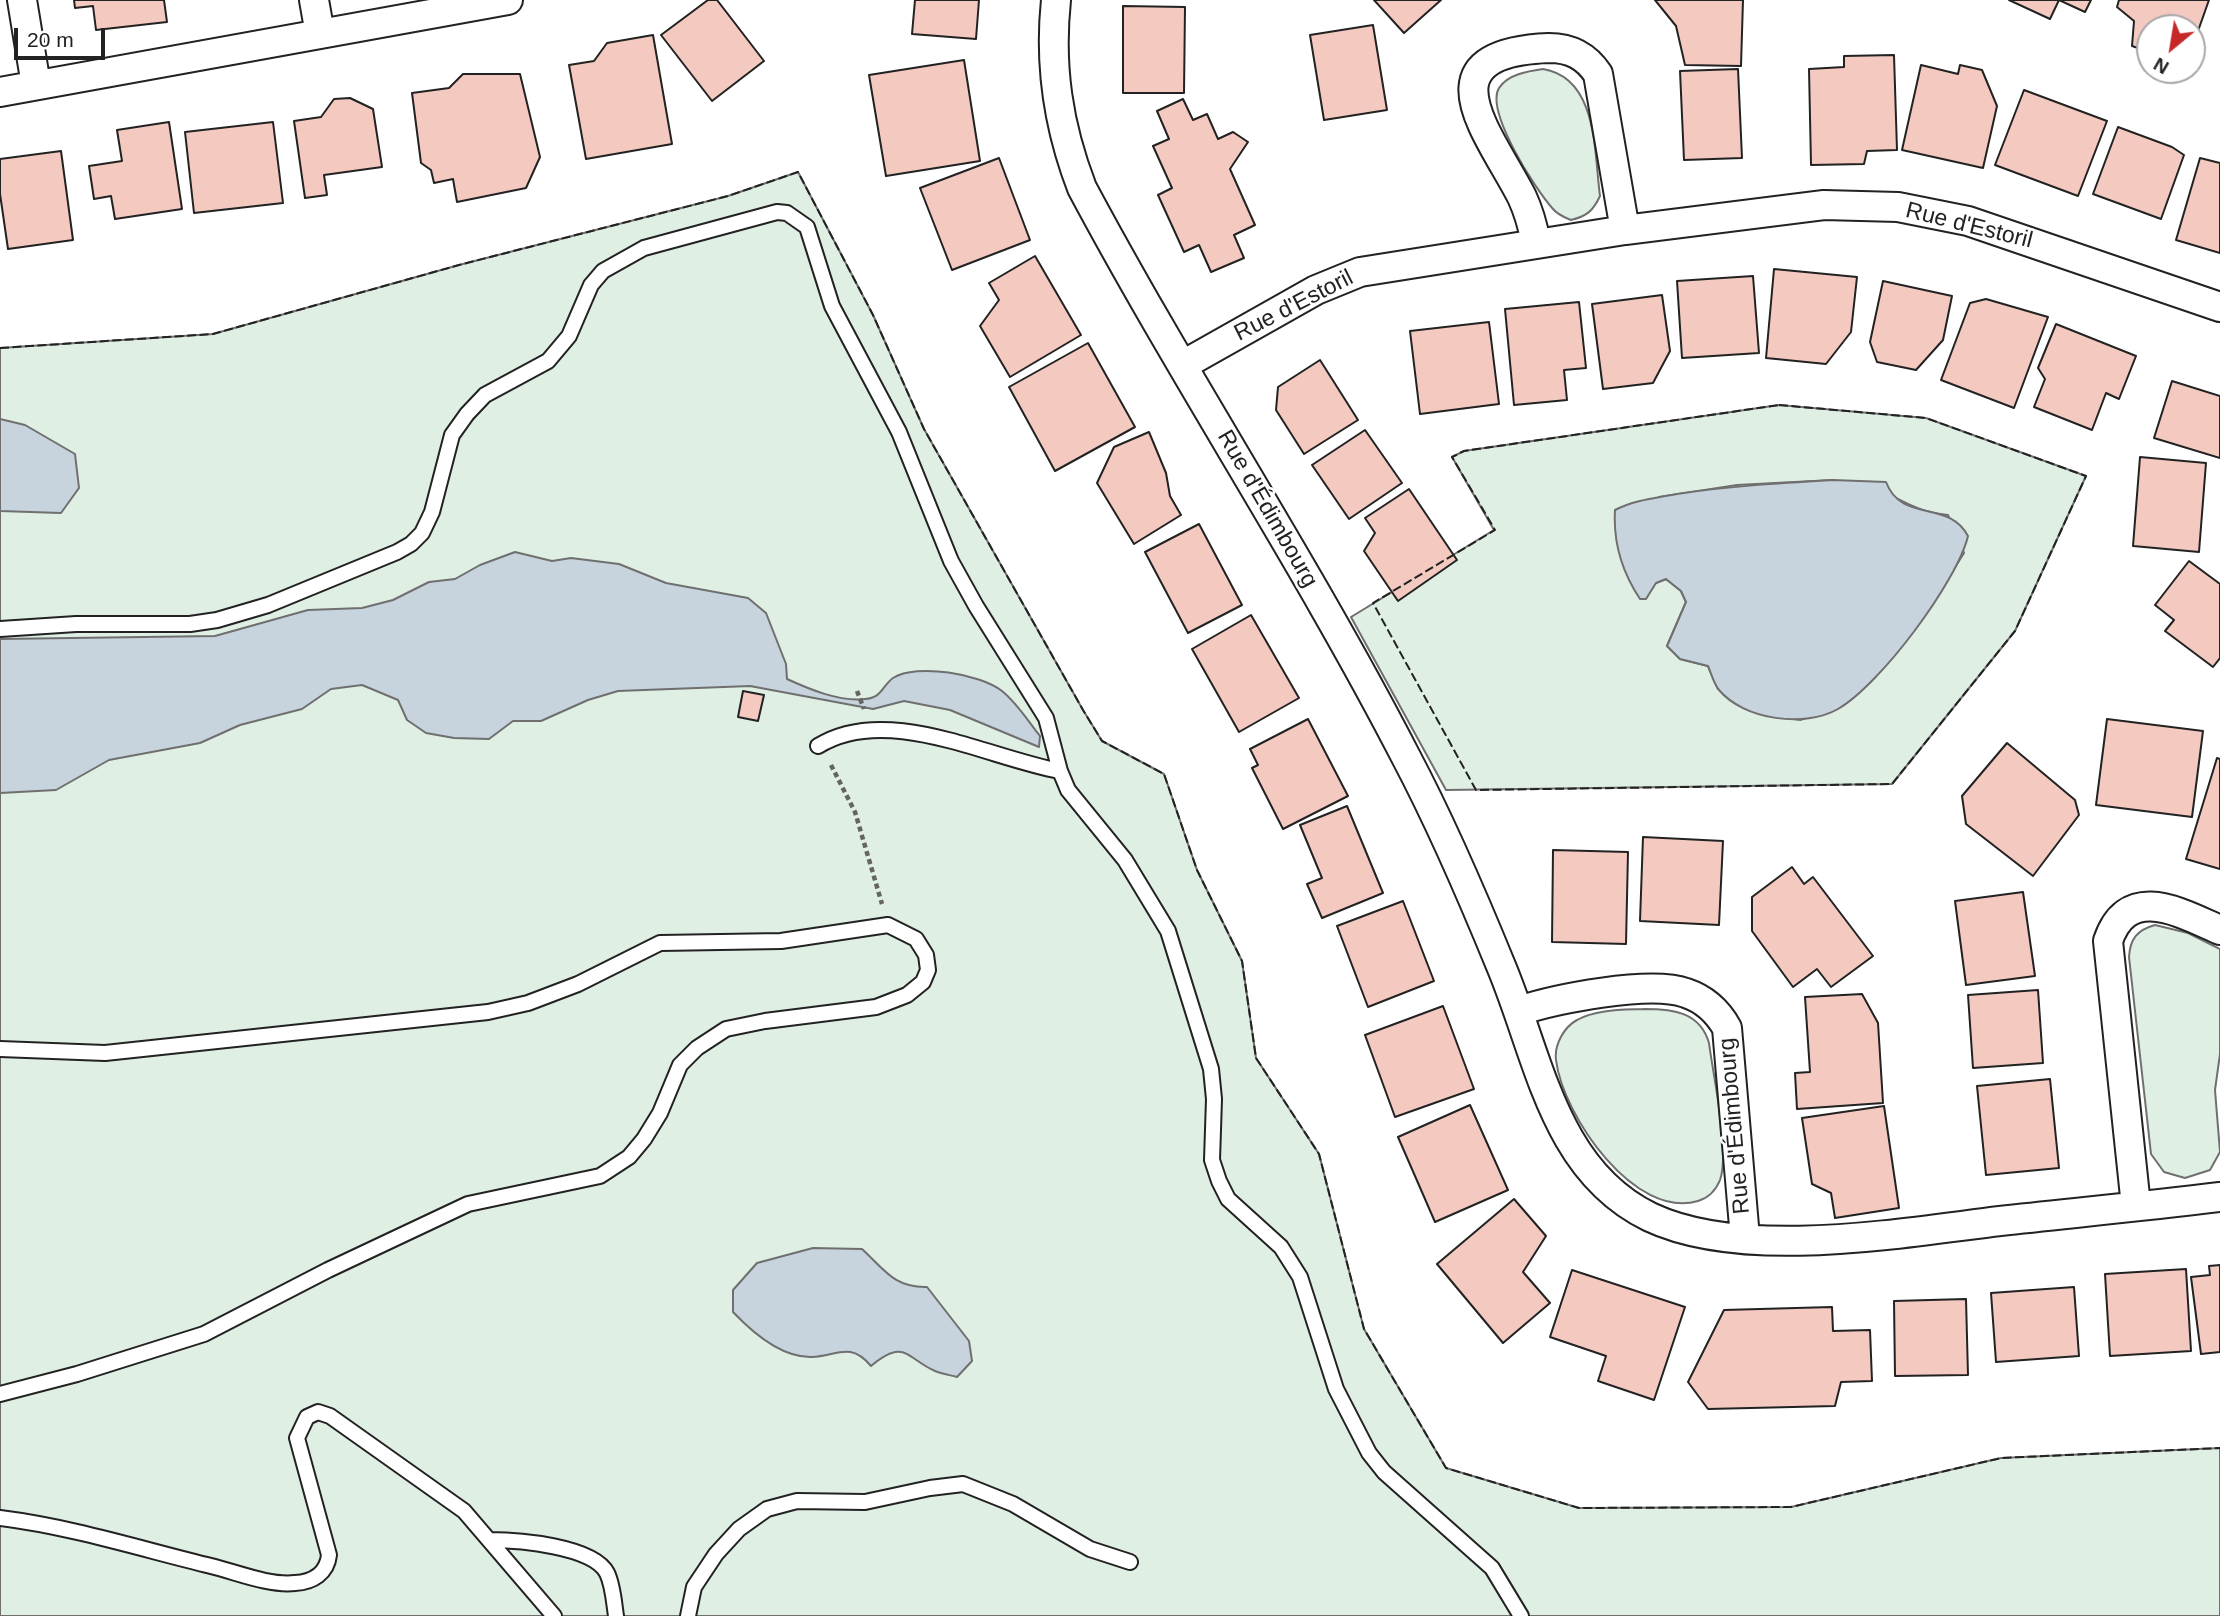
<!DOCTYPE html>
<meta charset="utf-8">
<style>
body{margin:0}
#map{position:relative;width:2220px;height:1616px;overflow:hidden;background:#fff;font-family:Arial,sans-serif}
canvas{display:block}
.north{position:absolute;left:2136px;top:14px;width:70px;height:70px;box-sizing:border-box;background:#fff;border:2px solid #a7a7a7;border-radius:50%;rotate:210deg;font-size:19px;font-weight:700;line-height:28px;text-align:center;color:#222}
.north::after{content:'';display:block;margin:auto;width:24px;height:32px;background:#c62828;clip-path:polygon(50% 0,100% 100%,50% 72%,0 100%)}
.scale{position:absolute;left:14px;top:28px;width:91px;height:32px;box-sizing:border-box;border:4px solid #222;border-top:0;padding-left:9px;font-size:21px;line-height:24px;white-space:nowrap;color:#222;-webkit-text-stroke:5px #fff;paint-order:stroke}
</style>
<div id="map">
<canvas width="2220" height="1616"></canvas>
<div class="north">N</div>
<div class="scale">20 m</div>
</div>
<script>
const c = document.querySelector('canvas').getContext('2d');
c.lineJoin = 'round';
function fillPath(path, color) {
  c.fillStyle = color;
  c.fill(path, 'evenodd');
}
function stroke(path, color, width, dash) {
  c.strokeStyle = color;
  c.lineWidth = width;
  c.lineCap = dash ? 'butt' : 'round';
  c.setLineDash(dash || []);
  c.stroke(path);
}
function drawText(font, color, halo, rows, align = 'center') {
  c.font = font + ' Arial,sans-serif';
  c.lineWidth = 5;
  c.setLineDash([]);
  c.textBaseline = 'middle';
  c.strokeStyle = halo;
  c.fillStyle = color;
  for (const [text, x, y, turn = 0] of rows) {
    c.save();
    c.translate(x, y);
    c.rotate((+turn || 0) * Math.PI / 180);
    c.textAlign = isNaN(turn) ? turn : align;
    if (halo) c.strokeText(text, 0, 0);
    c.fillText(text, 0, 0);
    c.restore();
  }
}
const green = new Path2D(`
 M1543,69C1598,78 1594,152 1600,196C1593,211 1587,216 1571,220C1564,217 1558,215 1553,209C1535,189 1485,111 1499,88C1508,74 1529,71 1543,69Z
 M798,172L873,315L924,429L1083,710L1102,741L1164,774L1197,870L1242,961L1256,1058L1319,1154L1364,1329L1446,1468L1579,1508L1791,1507L2001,1458L2220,1448V1616H0V348L213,334L459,265L728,196Z
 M1779,405L1926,418L2086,476L2015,631L1892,784L1446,790L1351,617L1494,530L1452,457L1464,451ZM1833,480C1851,485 1876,487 1892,496C1911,506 1925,513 1948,515L1964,553L1927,612L1896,653L1839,708L1800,720L1757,713L1718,689L1708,666L1680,659L1667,646L1686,602L1681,591L1666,579L1656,583L1659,497L1737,485Z
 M2155,925L2188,933L2220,949V1054L2215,1090L2220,1152L2210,1170L2185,1178L2164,1172L2151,1154L2129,957C2130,939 2137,930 2155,925Z
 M1645,1009C1673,1009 1700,1012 1709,1043C1713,1075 1730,1151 1720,1180C1716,1190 1708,1198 1698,1201C1635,1220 1563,1116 1556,1060C1554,1045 1564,1027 1577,1020C1596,1009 1623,1010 1645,1009Z`);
const water = new Path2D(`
 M0,419L25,425L75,454L79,488L61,513L0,511Z
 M1833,480L1886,482C1902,524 1949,499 1968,536C1957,582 1880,685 1838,709C1805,728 1744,720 1719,690C1714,684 1711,673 1708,666L1680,659L1667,646L1686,602L1681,591L1666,579L1656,583L1646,599H1640C1622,572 1613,543 1615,510C1634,500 1656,498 1677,494C1729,486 1781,483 1833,480Z
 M515,552L552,561L571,558L619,564L666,583L748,598L766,613L786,664L787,679C809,689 839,702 865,699C882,698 882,686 893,678C917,663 981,674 1002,691C1017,703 1028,721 1040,736L1039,747L950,710L904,701L873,709L750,686L618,691L588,700L541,721H513L489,739L454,738L426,733L407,720L398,700L362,685L331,689L302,709L240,725L200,743L109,760L56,790L0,793V639L215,636L308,610L362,608L393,600L429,582L455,579L480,565Z
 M813,1248L862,1249C884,1269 894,1288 927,1287L969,1341L972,1361L957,1377C950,1375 942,1374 935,1371C906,1358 905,1338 871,1366C850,1341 837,1356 812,1357C782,1358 752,1332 733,1312V1290L757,1263Z`);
const building = new Path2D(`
 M74,0H164L167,22L96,30L93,6L75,8Z
 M708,0H717L764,61L712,101L661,35Z
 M915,0H979L976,39L912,34Z
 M1374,0H1441L1404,33Z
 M1655,0H1743L1741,66L1685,65L1676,26Z
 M2009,0H2091L2085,12L2059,0L2050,19Z
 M2119,0H2209L2192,48V28H2150V52L2132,46L2134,21L2117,7Z
 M1123,6L1185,7L1184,93H1123Z
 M1373,25L1387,110L1324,120L1310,35Z
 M653,35L672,144L586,159L569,65L594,61L607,43Z
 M1894,55L1897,150L1867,151L1864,164L1811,165L1809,69L1844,67V56Z
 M964,60L980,161L886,176L869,75Z
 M1921,65L1958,74L1960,65L1982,70L1997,106L1983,168L1902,150Z
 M1738,69L1742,158L1684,160L1680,71Z
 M463,74H520L540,157L526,188L457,202L453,179L434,183L431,170L421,163L412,93L449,88Z
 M2024,90L2107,121L2078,196L1995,165Z
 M350,98L373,109L382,167L324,175L327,195L305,198L294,121L321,117L334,99Z
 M1183,99L1193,120L1207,114L1218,139L1233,132L1248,142L1230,169L1255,225L1234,235L1244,258L1211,272L1199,245L1184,252L1158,195L1172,188L1153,146L1169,139L1157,111Z
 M169,122L182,209L115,219L111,196L94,199L89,166L122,161L117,130Z
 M273,122L283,203L194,213L185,132Z
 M2118,127L2172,147L2184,155L2161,219L2093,194Z
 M61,151L73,240L8,249L0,194V159Z
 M999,158L1030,240L952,270L920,188Z
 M2200,158L2220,163V253L2176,240Z
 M1035,256L1081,335L1010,377L980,326L999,300L989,283Z
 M1774,269L1857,277L1851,332L1826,364L1766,358Z
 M1753,276L1759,353L1682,358L1677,281Z
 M1883,281L1952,296L1943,340L1916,370L1877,362L1870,342Z
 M1662,295L1670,351L1653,383L1603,389L1592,304Z
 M1986,299L2048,317L2014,408L1941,380L1970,303Z
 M1579,302L1586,368L1564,370L1567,400L1514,405L1505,309Z
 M1489,322L1499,404L1420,414L1410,331Z
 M2056,324L2136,356L2119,399L2106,393L2092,430L2034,407L2045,379L2038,368Z
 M1088,343L1135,427L1055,471L1009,387Z
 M1320,360L1358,420L1304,454L1276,410L1278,387Z
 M2172,381L2220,396V458L2154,438Z
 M1365,430L1402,483L1349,519L1312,465Z
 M1149,432L1166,473L1170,496L1181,515L1134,544L1097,483L1114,447Z
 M2140,457L2206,463L2199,552L2133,546Z
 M1409,489L1457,560L1398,601L1364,551L1375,533L1365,518Z
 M1199,524L1242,605L1188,633L1145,552Z
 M2189,561L2220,584V658L2213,667L2165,631L2174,620L2155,605Z
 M1251,615L1299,698L1239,732L1192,649Z
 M743,691L764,695L758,721L738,717Z
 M1308,719L1348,796L1283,829L1252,768L1258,765L1250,749Z
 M2107,719L2203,731L2192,817L2096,805Z
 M2007,743L2075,800L2079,815L2033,876L1966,824L1962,796Z
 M2217,758L2220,759V869L2186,859Z
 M1347,806L1383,893L1322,918L1307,884L1322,878L1300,825Z
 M1643,837L1723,841L1719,925L1640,921Z
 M1553,850L1628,852L1626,944L1552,942Z
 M1792,867L1804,884L1813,877L1873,956L1831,987L1817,969L1793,987L1752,931V897Z
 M2023,892L2035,976L1966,985L1955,901Z
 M1403,901L1434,981L1368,1007L1337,926Z
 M2038,990L2043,1063L1973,1068L1968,995Z
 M1862,994L1878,1023L1883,1103L1797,1109L1795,1073L1810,1072L1805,997Z
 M1443,1006L1474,1089L1395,1117L1365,1035Z
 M2050,1079L2059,1168L1986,1175L1977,1086Z
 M1470,1105L1508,1190L1435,1222L1398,1137Z
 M1884,1106L1899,1208L1835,1218L1831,1193L1812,1184L1802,1118Z
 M1514,1199L1546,1236L1523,1272L1550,1303L1503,1343L1437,1264Z
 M2220,1265V1352L2201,1354L2191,1277L2210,1275L2209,1266Z
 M2186,1269L2191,1351L2110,1356L2105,1274Z
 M1572,1270L1685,1307L1654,1400L1598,1381L1606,1356L1550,1337Z
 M2074,1287L2079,1356L1996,1362L1991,1293Z
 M1966,1299L1968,1375L1895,1376L1894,1301Z
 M1832,1307L1833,1331L1870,1330L1872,1381L1841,1382L1835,1406L1708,1409L1688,1382L1724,1310Z`);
const path = new Path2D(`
 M857,691L864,709
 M831,765L855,812L882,904`);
const service = new Path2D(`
 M0,629L76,624H190L217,620L268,605L397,552L411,544L422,533L432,512L452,435L467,414L485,395L548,361L569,336L591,285L603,271L644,248L777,212L787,213L807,227L832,306L899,432L951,561L976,606L1046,718L1060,771L1068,790L1125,860L1168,931L1211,1069L1214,1099L1212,1160L1219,1181L1228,1199L1281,1247L1300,1277L1336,1389L1369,1453L1384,1472L1492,1568L1521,1616
 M818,746C887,703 988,758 1060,771
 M0,1049L105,1053L488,1012L528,1003L578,984L660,943L781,941L888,925L916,939L926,955L928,970L923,982L907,995L876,1007L765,1021L726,1029L697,1048L680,1065L660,1113L644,1139L629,1157L600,1176L468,1204L328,1270L204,1334L77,1374L0,1394
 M0,1518C72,1527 141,1549 211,1566C236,1572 269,1586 295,1583C313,1582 327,1573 329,1555L297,1438L307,1417L318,1412L330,1416L464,1511L554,1616
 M490,1540C518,1540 593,1546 607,1573C613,1585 614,1603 616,1616
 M688,1616L694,1587L716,1554L739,1529L767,1509L797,1501L865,1502L930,1488L963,1484L1013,1504L1090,1549L1130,1562`);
const minor = new Path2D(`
 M22,0L36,85
 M314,0L320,34
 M1056,0C1049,66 1058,126 1082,188C1185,381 1306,563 1406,757C1442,825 1472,895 1501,966C1539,1056 1553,1170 1650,1217C1743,1261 1900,1233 2000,1221C2073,1213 2147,1206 2220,1197
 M0,92L508,0
 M1536,243C1533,227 1529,212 1522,197C1489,133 1419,53 1549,48C1571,48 1586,56 1598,74L1625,230
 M1183,365L1316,290L1360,272L1625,230L1824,205L1898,207L1968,221L2220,307
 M1519,1011C1555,999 1650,980 1686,993C1704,999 1718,1012 1727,1028L1745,1238
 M2136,1206L2108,941C2128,882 2181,913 2220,930`);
const fence = new Path2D(`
 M0,348L213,334L459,265L728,196L798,172L873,315L924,429L1083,710L1102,741L1164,774L1197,870L1242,961L1256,1058L1319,1154L1364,1329L1446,1468L1579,1508L1791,1507L2001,1458L2220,1448
 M1779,405L1926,418L2086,476L2015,631L1892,784L1476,790L1373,603L1495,530L1452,457L1464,451Z`);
const streetNames = [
 ["Rue d'Estoril",1969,226,14],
 ["Rue d'Estoril",1294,306,-27],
 ["Rue d'Édimbourg",1267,509,60],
 ["Rue d'Édimbourg",1735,1126,-95]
];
fillPath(green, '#e0efe3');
stroke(green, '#6f6f6f', 2);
fillPath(water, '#c7d3dd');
stroke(water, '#6f6f6f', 2);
fillPath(building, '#f3c9c0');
stroke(building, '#222', 2);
stroke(service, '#222', 18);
stroke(minor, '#222', 32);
stroke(path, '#646464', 4.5, [5, 3.5]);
stroke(service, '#fff', 14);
stroke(minor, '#fff', 28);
stroke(fence, '#222', 2, [9, 3.5]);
drawText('23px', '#222', '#fff', streetNames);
</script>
